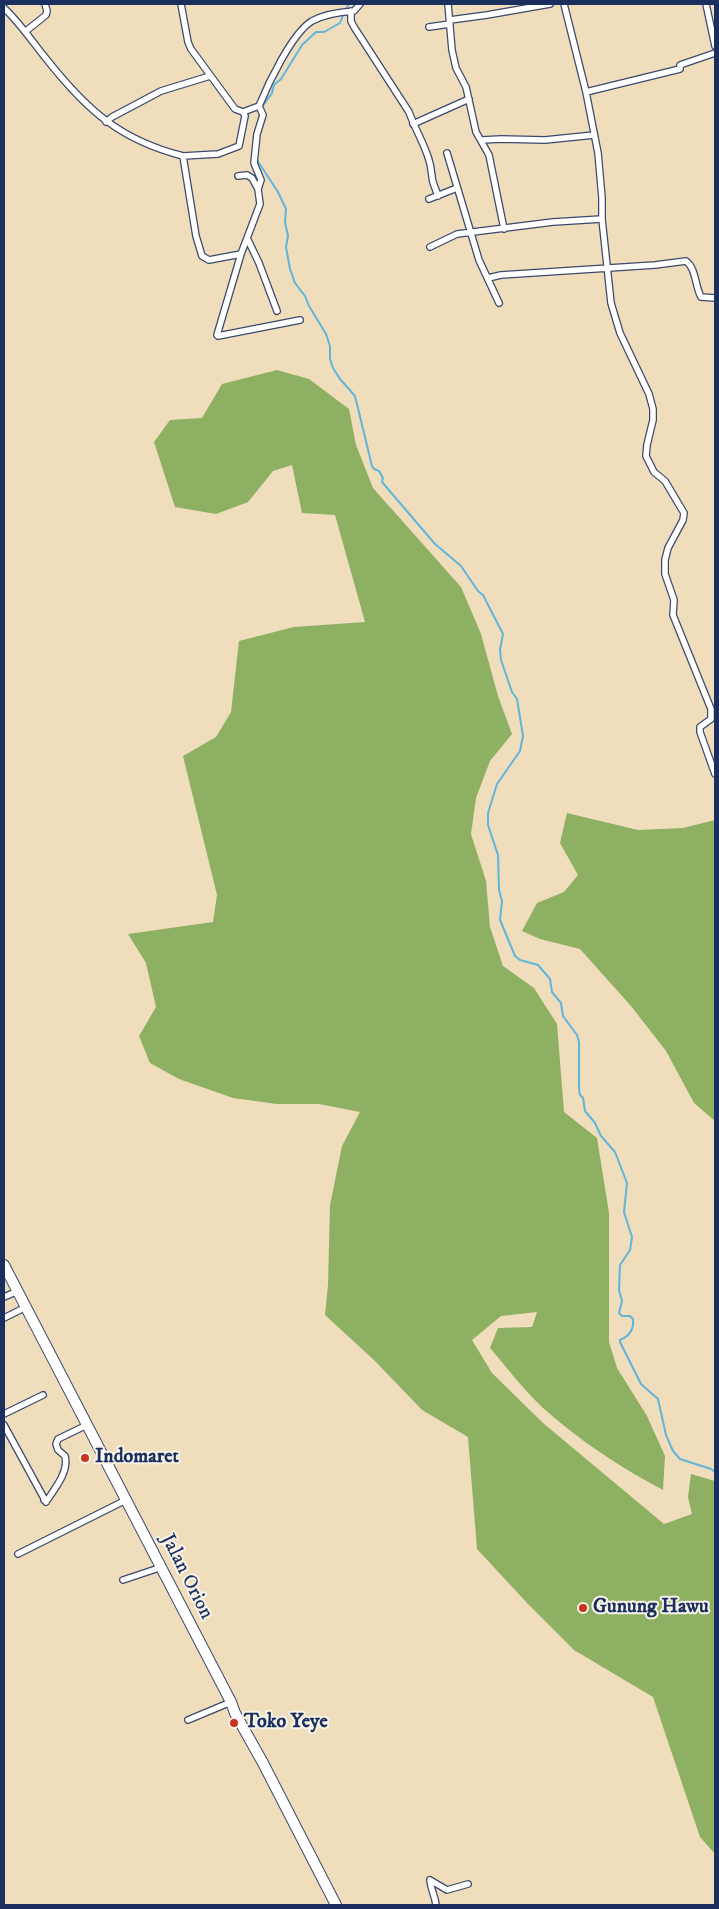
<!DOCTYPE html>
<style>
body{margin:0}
#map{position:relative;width:719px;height:1909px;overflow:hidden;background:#efddbb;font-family:"IM FELL DW Pica",serif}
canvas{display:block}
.frame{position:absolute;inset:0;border:5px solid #1b2f5e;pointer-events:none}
</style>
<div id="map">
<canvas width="719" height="1909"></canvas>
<div class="frame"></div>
</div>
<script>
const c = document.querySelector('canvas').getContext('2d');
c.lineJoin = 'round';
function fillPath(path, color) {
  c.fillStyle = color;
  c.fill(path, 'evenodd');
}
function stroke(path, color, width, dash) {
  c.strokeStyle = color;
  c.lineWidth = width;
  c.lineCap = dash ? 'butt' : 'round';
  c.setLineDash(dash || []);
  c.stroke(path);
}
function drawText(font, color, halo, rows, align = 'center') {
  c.font = font + ' "IM FELL DW Pica",serif';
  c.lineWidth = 4;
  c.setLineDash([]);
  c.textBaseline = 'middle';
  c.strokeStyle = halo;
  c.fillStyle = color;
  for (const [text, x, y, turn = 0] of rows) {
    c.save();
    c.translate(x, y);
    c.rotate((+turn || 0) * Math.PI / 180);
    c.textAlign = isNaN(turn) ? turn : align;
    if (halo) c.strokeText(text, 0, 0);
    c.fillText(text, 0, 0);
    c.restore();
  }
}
const forest = new Path2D(`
 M277,370L309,379L349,409L356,445L373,488L461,587L481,634L498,696L512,734L490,761L476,798L471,834L486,881L490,927L503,966L534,988L557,1024L564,1112L597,1138L609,1213V1342L617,1368L647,1416L665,1456L663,1490C620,1467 580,1441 543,1408C524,1390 507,1368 490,1348L498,1328L532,1327L537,1312L501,1316L472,1340L492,1373L543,1423L664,1524L692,1514L688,1497L691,1474L715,1481V1854L700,1837L653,1697L574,1650L528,1604L477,1549L468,1437L422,1410L375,1361L325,1315L328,1285L330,1205L342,1146L360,1112L319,1104H277L233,1098L179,1079L150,1063L139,1036L156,1007L146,963L128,934L213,922L217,895L183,756L216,737L231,712L239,641L294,627L365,622L335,515L302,513L292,465L273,471L248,502L216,514L175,507L154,442L170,420L202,418L222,384Z
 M567,813L638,830L683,828L715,820V1121L694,1103L666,1051L631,1006L580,949L540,939L522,931L537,903L564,892L578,875L560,843Z`);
const stream = new Path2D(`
 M346,9L349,4
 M262,107L272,93L274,85L281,79L302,45L316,32H324L340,23L344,13
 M257,160L278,192L286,209L285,222L288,236L286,247L290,269L295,283L305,296L309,306L326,334L330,346V359L333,368L340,379L355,396L372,466L374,469L379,471L383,478L382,482L435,544L461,566L478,591L483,595L503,634L500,650L501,660L512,692L517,699L523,736L520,751L497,784L488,813V825L498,855L499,890L502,901L500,920L515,956L520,960L538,965L550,979L552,992L561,1003L563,1016L577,1035L579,1042V1088L580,1095L583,1098L585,1111L595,1123L601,1136L615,1152L627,1183L624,1212L632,1237L630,1250L620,1265L619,1290L622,1301L619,1313L622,1316H630L633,1319C634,1329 630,1336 620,1340V1342L641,1384L658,1399L666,1435L673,1451L680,1459L711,1469L715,1472`);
const street = new Path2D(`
 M181,4L188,42L191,49L235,109L243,112L259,106C268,84 292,33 312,21C325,14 340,12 354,11L360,4
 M448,4L452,50L456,68L466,87L476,132L489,155L504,229
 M564,4L586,92L598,153L602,198V219L611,303L620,333L649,394L653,409V420L647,445L646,456L654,472L665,481L684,513L683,520L668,548L665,560V574L674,600L673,615L711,709V719L700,727V732L715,774
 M706,4L715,46
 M4,8C21,24 33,43 48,61C87,110 120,140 183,156L196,236L202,256L209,260L241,254
 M351,11V21L354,27L409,112C415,129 424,143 429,160C431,166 431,171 432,176C432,183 436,189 438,196
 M450,20L487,15L550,4
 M429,27L450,24
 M26,31L46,15L47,11L45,4
 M586,92L680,69V65L715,53
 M106,122L112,117L161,91L210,76
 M413,124L469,99
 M482,140L501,139L545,140L594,135
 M447,153L479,260L499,303
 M183,156L218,154L239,146L245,116L243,112
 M238,176L247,175L252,178L258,189L260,204L241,254L217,335L218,336L300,320
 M258,189L261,180L254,163L257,134L263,115L259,106
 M429,199L457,188
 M248,240L259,263L277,311
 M430,247L457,234L553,222L602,219
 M488,278L501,275L655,265L686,261C696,268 695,286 701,297L715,298
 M4,1297L18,1291
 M4,1318L26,1307
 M4,1414L43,1395
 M4,1425L46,1502
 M44,1500L48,1499C56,1487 69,1471 65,1456L58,1450L56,1444L58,1439L87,1425
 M18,1554L126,1500
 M123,1580L162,1567
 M188,1720L231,1702
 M430,1880L447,1890L468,1884
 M430,1880C431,1891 435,1895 436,1905`);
const highway = new Path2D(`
 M4,1265L231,1702L235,1713L263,1763L336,1905`);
const markers = [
 [85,1458,5,"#c8321e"],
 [583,1608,5,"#c8321e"],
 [234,1723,5,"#c8321e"]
];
const poiNames = [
 ["Indomaret",95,1458],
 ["Gunung Hawu",593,1608],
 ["Toko Yeye",244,1723]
];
const streetNames = [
 ["Jalan Orion",186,1577,63]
];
fillPath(forest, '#8eb063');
stroke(stream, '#60b5dc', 2);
stroke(street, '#3b496c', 8);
stroke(highway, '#3b496c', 12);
stroke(street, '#fff', 5.5);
stroke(highway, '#fff', 10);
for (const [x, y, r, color] of markers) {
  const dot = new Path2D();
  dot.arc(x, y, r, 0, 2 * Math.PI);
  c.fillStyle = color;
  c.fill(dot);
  stroke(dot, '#f7f3e8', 2);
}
drawText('bold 20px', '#1b2f5e', '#f7f3e8', poiNames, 'left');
drawText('20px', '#1b2f5e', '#f7f3e8', streetNames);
</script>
